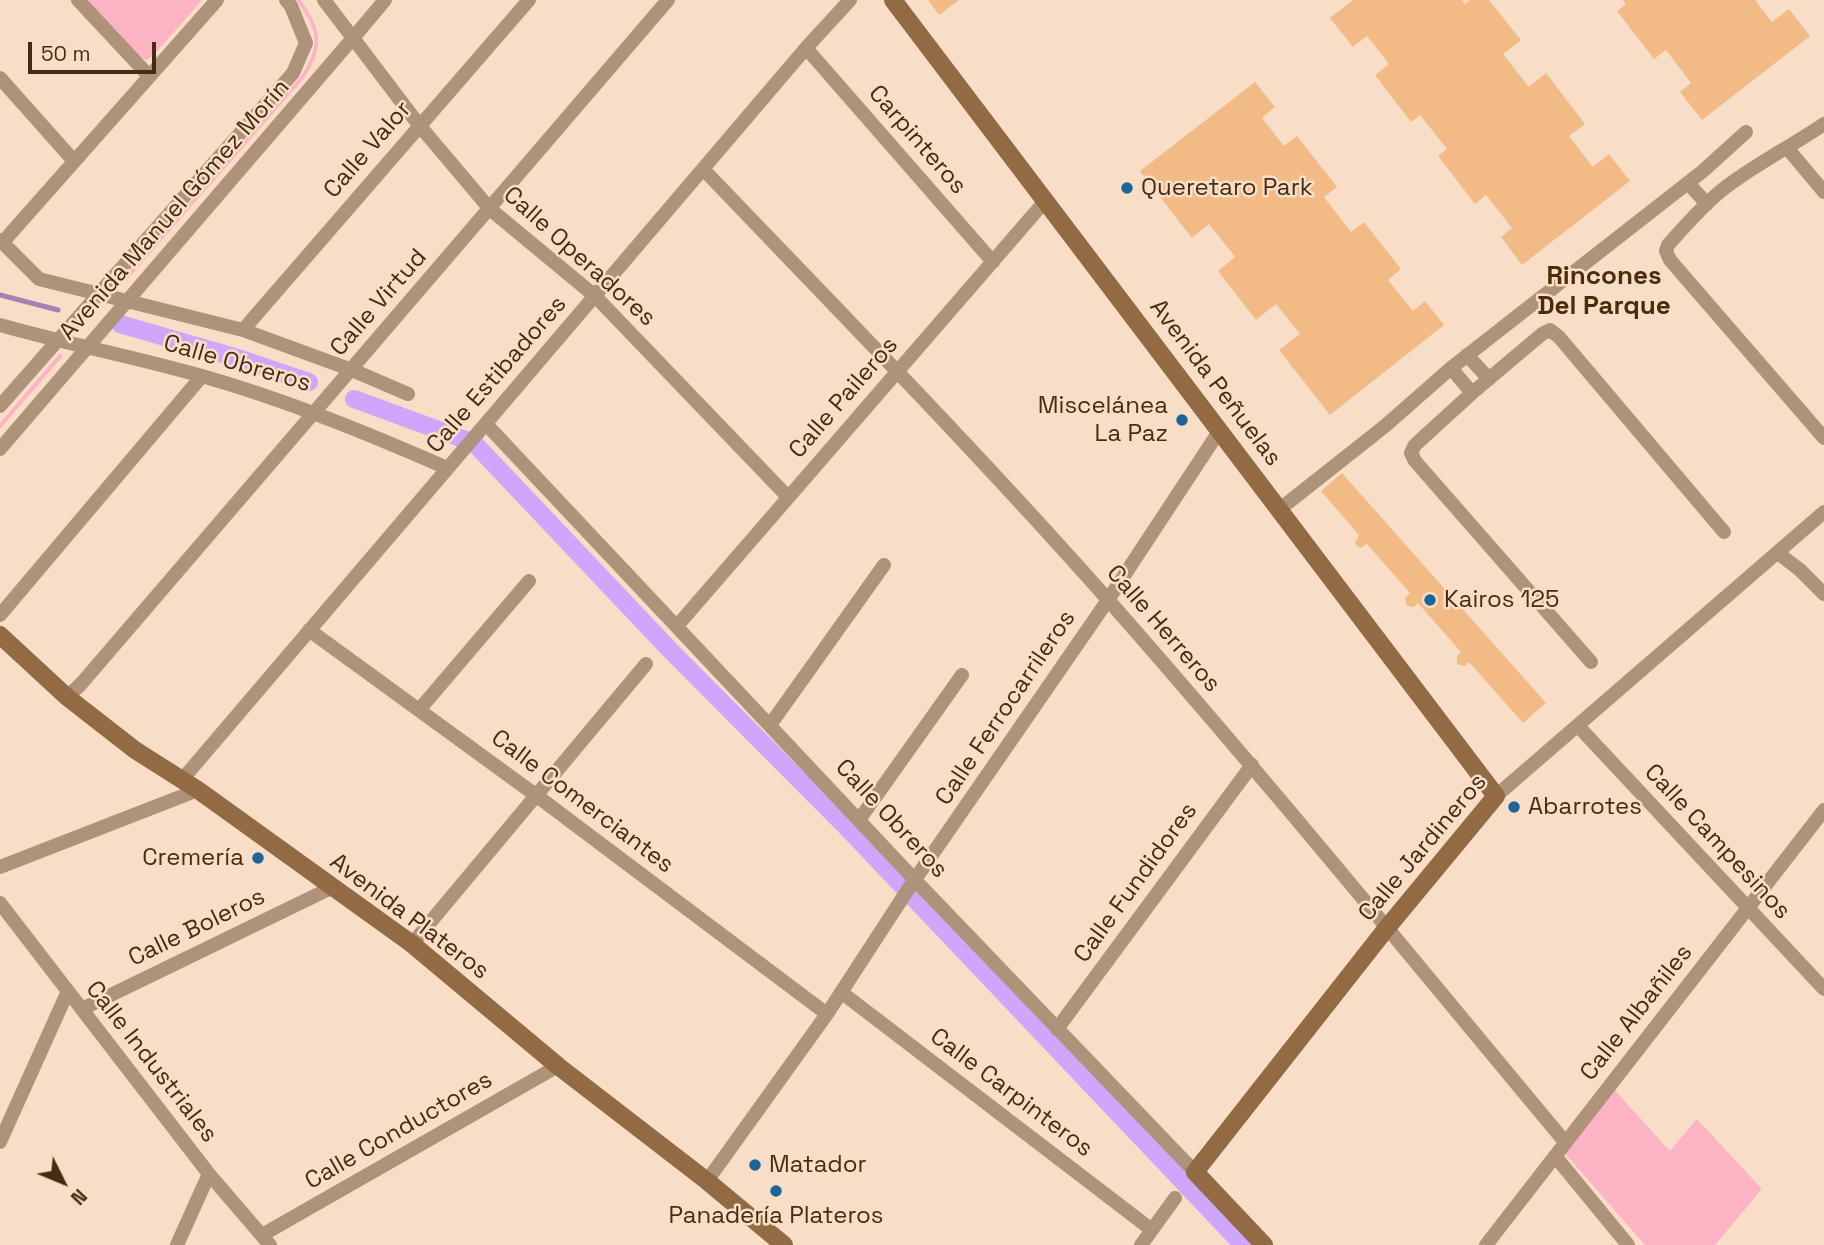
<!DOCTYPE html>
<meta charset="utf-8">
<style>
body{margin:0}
#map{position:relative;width:1824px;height:1245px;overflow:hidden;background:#f8dec6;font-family:"Space Grotesk",sans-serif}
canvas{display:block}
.north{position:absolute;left:28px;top:1147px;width:70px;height:70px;-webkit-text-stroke:5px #f8dec6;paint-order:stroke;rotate:133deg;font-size:19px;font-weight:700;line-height:28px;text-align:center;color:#452c12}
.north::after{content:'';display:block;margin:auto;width:24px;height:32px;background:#452c12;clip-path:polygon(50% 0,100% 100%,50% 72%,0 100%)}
.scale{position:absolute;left:28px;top:42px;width:128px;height:32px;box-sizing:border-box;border:4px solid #452c12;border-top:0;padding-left:9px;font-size:21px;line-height:24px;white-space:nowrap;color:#452c12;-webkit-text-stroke:5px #f8dec6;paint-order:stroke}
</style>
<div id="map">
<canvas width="1824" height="1245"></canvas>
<div class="north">N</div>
<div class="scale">50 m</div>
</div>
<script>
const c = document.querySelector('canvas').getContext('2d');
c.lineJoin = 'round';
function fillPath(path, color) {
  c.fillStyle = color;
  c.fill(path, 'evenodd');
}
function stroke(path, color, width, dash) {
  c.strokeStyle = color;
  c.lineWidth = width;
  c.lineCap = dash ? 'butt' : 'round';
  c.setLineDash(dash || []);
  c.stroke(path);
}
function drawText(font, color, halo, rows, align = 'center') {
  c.font = font + ' "Space Grotesk",sans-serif';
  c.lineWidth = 5;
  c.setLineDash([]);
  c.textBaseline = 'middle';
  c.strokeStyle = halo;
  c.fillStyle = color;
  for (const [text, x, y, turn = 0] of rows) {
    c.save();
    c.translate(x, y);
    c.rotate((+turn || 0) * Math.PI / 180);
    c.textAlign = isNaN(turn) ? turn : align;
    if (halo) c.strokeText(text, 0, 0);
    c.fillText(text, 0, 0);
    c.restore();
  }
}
const green = new Path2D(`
 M85,0H202L153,56L146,60L137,56Z
 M296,0H301C321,29 325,46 305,77L126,281L123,279L302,75C322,41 317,30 296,0Z
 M60,353L63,356L0,429V423Z
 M1610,1085L1670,1151L1697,1119L1762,1189L1715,1245H1645L1561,1149Z`);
const stream = new Path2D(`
 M0,295L58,310`);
const canal = new Path2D(`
 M120,324L241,359L309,382
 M354,399L474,443L670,650L852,833L1243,1245`);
const building = new Path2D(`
 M928,0H959L939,15Z
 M1353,0H1462L1465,4L1470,0H1489L1521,40L1503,54L1529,87L1546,73L1585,124L1569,136L1593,167L1609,154L1630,181L1522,265L1501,237L1512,228L1486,195L1475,204L1438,156L1447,149L1420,115L1411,122L1375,75L1389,64L1367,36L1353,47L1330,18Z
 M1623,0H1755L1772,22L1789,9L1810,36L1702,120L1680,92L1691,83L1666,50L1654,59L1617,11L1626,4Z
 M1255,82L1275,107L1262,118L1284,146L1297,136L1337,187L1324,197L1351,232L1364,222L1401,269L1388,280L1413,311L1425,301L1444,325L1330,415L1279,350L1300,334L1276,304L1256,320L1218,271L1235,257L1209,224L1192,238L1140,171Z
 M1342,473L1546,703L1523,723L1469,662L1465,666L1457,664V656L1461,652L1418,603L1414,607L1407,606L1405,598L1410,593L1367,544L1360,548L1357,546L1355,543L1359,535L1321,491Z`);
const street = new Path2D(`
 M78,0L149,76
 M385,0L353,38L419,125L490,209L595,296L788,497
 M806,48L993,262
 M0,78L74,161
 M1824,124C1790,147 1754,165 1722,190C1702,206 1685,226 1668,245L1666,251L1670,260L1824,438
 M1788,149L1824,192
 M703,169C840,312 979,454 1110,602C1265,778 1414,961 1565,1142
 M1688,183L1707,204
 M0,240L39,279L243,330L352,370L408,394
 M2,243L217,0
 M0,325C67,344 135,357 202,376C286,400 367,433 447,468
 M243,330L529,0
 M1467,355L1489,379
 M1451,368L1472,393
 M0,406L293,73L306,43L291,6L286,0
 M486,424L915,880L1195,1172
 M0,449L353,38L324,0
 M1280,509L1385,426L1451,368L1703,171L1746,132
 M1778,553L1800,570L1824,594
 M0,615L202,376
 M677,626L1046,200
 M309,630L537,796L827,1014
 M1591,662L1415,461L1411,453L1415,445L1472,393L1542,334L1550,330L1559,337L1724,532
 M67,697L81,684L668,0
 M419,710L529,581
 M770,725L884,565
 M1578,726L1824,989
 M181,781L806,48L850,0
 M1496,796L1824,512
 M859,820L962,675
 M0,867L198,790
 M0,903L209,1174L270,1245
 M412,944L646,664
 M841,992L1152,1230
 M82,1009L331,888
 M1057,1029L1252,765
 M0,1142L68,991
 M1555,1156L1628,1245
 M707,1181L827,1014L909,888L1108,600L1220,430
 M262,1235L558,1066
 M177,1245L209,1174
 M1141,1245L1175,1198
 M1486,1245L1824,810`);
const secondary = new Path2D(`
 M893,0L1496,796L1386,929L1195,1172L1264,1245
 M0,635L67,697L135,750L198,790L412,944L558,1066L707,1181L784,1245`);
const markers = [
 [1127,188,7,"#1d6599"],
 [1182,420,7,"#1d6599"],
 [1430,600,7,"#1d6599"],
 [1514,807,7,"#1d6599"],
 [258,858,7,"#1d6599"],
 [755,1165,7,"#1d6599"],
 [776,1191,7,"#1d6599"]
];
const streetNames = [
 ["Carpinteros",917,140,49],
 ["Calle Valor",368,150,-49],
 ["Avenida Manuel Gómez Morín",175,210,-49],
 ["Calle Operadores",579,257,42],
 ["Calle Virtud",379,303,-49],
 ["Calle Obreros",237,364,16],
 ["Calle Estibadores",497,375,-49],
 ["Avenida Peñuelas",1215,383,53],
 ["Calle Paileros",844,398,-49],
 ["Calle Herreros",1163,629,49],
 ["Calle Ferrocarrileros",1006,708,-56],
 ["Calle Comerciantes",582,802,37],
 ["Calle Obreros",891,819,47],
 ["Calle Campesinos",1717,842,47],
 ["Calle Jardineros",1423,848,-50],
 ["Calle Fundidores",1136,883,-54],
 ["Avenida Plateros",409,917,37],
 ["Calle Boleros",197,928,-26],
 ["Calle Albañiles",1637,1013,-52],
 ["Calle Industriales",151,1062,52],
 ["Calle Carpinteros",1011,1093,37],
 ["Calle Conductores",399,1131,-30]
];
const poiNames = [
 ["Queretaro Park",1141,188],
 ["Miscelánea",1168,406,"right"],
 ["La Paz",1168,434,"right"],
 ["Kairos 125",1444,600],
 ["Abarrotes",1528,807],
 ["Cremería",244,858,"right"],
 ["Matador",769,1165],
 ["Panadería Plateros",776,1216,"center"]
];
const neighbourhoodNames = [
 ["Rincones",1604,277],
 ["Del Parque",1604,307]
];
fillPath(green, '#fcb4c4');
stroke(stream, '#a581b6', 5);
stroke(canal, '#cea6fc', 18);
fillPath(building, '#f2bb86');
stroke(street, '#ae9279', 14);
stroke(secondary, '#926b44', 18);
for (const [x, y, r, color] of markers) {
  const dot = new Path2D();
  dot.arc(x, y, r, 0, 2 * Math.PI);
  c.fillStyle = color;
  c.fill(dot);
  stroke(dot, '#f8dec6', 2.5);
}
drawText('24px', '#452c12', '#f8dec6', streetNames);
drawText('24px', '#452c12', '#f8dec6', poiNames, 'left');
drawText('bold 26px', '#4b2d0a', '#f8dec6', neighbourhoodNames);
</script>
